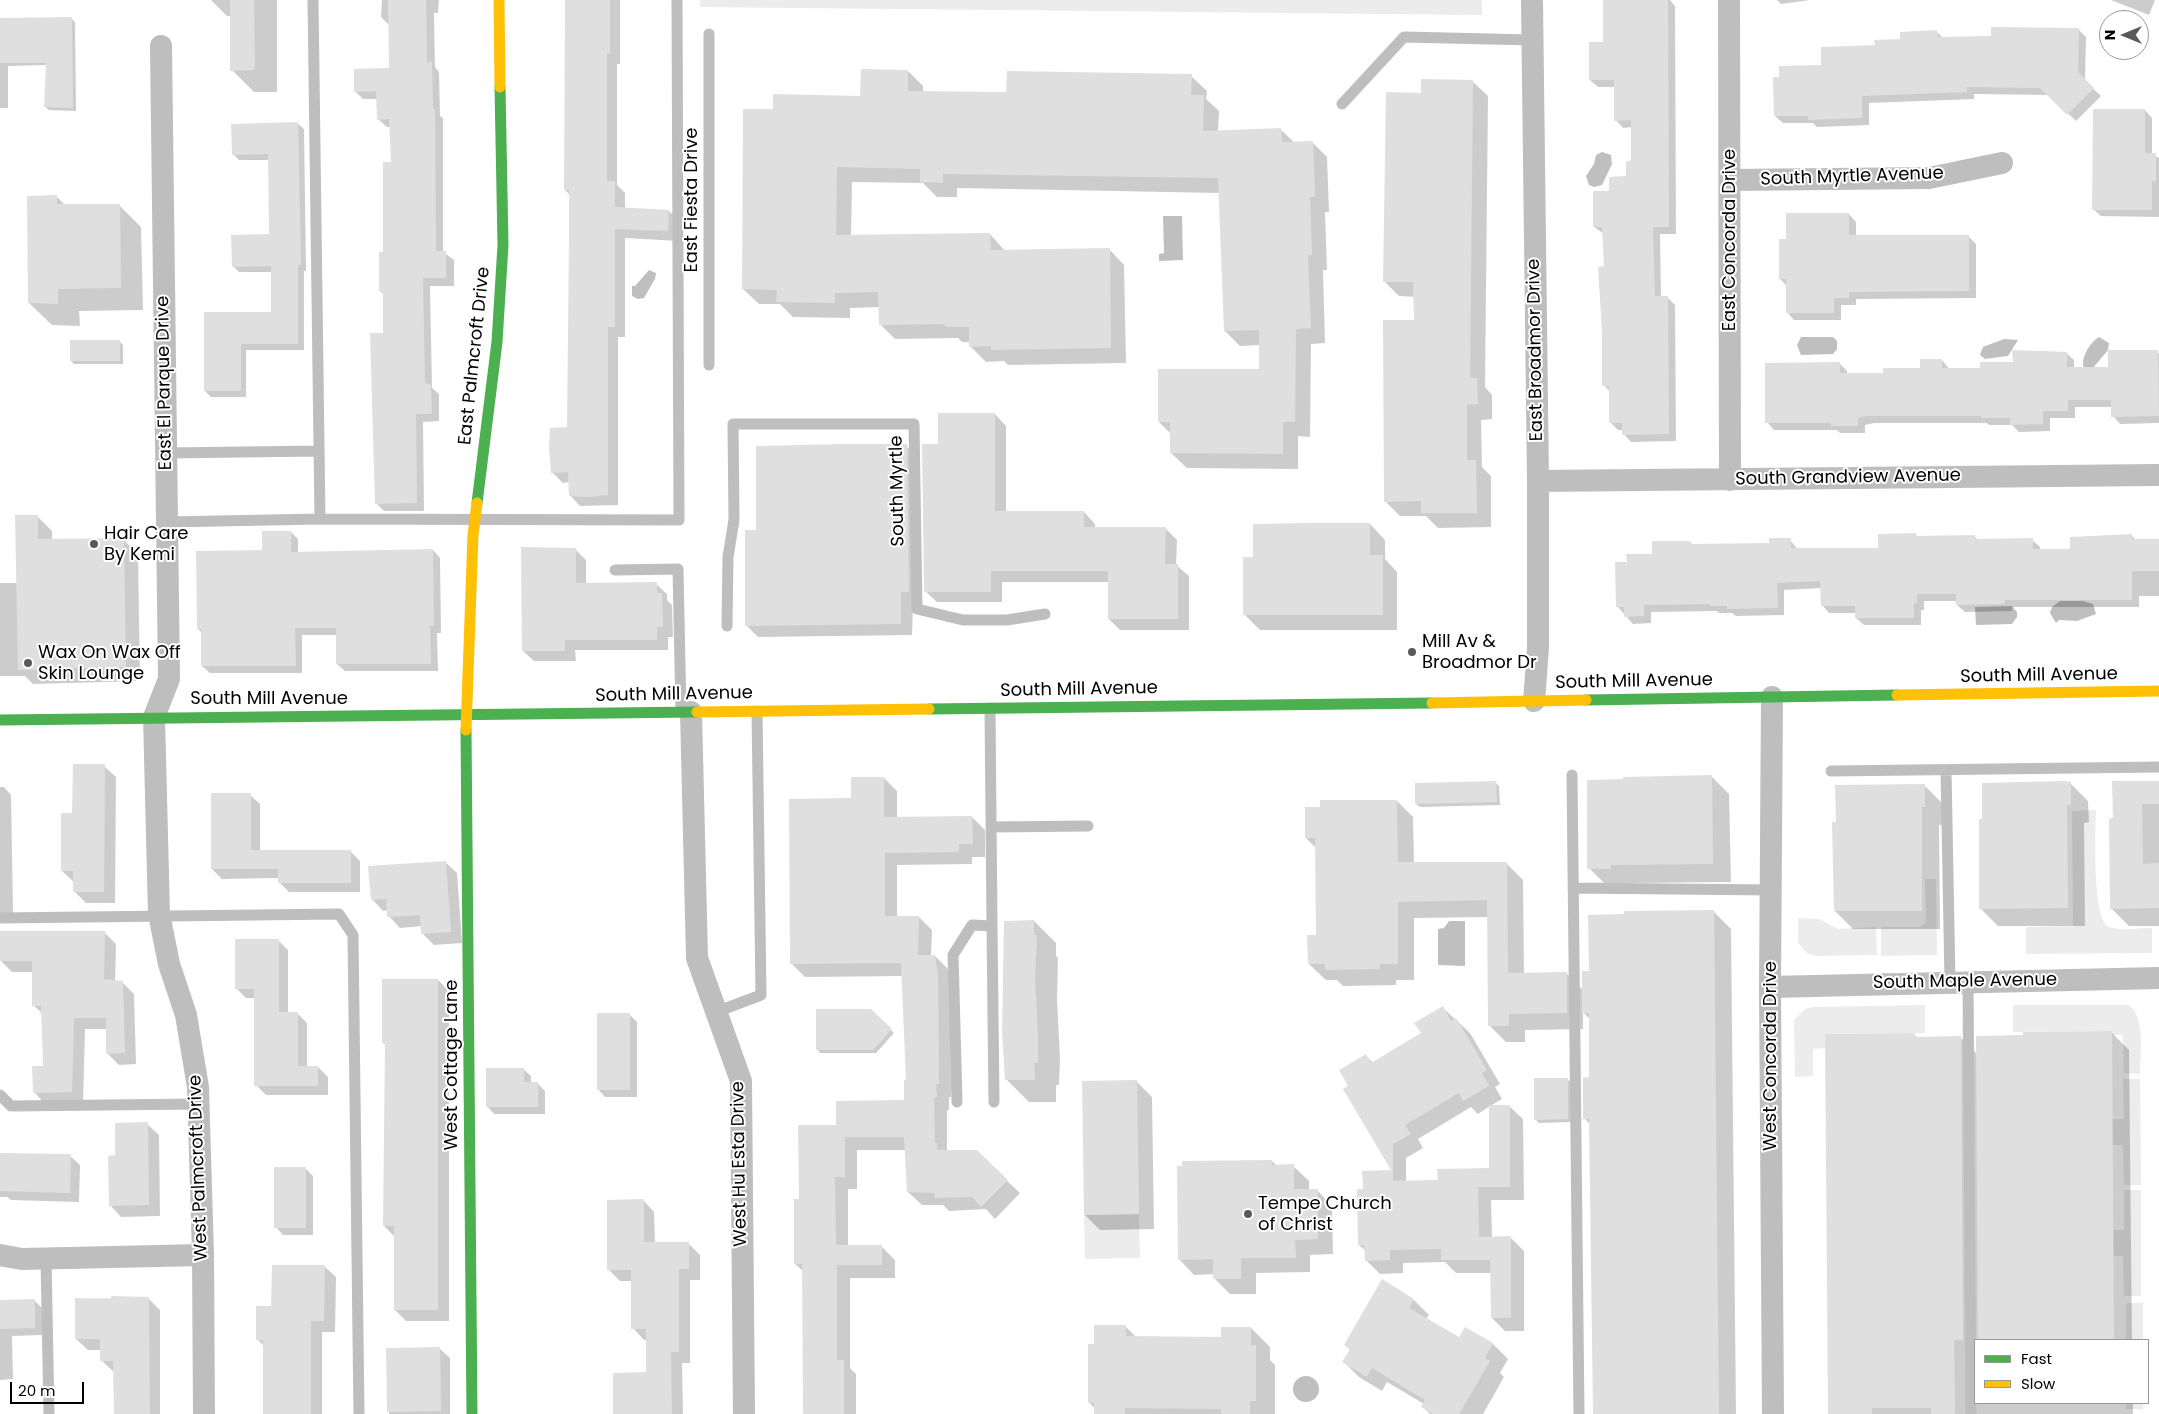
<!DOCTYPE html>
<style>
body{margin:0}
#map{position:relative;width:2159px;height:1414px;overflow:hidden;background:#fff;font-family:Poppins,sans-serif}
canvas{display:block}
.legend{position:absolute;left:1974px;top:1339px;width:175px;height:65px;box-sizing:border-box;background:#fff;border:1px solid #999;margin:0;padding:6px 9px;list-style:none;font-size:15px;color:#000}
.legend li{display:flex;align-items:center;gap:10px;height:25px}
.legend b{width:25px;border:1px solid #999}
.north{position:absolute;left:2099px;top:10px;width:50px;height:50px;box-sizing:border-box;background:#fff;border:1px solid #999;border-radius:50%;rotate:270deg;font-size:14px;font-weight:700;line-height:20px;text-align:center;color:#000}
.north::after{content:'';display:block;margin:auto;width:18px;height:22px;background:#595959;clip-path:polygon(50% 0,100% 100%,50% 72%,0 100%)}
.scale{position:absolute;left:10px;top:1382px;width:74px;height:22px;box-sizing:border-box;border:2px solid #000;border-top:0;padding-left:6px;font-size:15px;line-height:18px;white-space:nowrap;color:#000;-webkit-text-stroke:4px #fff;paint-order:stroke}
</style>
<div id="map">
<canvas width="2159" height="1414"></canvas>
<ul class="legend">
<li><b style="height:6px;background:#4caf50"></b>Fast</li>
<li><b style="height:6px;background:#ffc107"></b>Slow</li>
</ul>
<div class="north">N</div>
<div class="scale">20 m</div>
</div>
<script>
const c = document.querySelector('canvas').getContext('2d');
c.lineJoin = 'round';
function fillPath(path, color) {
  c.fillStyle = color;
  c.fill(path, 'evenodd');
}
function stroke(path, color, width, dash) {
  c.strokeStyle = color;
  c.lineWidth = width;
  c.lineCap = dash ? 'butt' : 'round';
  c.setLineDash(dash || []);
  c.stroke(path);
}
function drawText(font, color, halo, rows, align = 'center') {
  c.font = font + ' Poppins,sans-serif';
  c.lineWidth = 4;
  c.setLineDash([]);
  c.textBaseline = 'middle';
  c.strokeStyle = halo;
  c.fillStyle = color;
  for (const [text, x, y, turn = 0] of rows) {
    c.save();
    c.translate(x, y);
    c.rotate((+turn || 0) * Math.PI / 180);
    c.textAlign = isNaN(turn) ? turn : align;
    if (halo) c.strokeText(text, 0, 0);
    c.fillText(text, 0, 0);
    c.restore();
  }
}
const green = new Path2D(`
 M700,0H1482V15L700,7Z
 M2096,810C2095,832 2093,911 2106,925C2113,932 2142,928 2152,928V953L2026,954V927L2073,926L2072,811Z
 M1925,879H1936L1937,955L1881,956V927H1920L1926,922Z
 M1798,918L1819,919L1838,929L1876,927L1877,955L1816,956L1808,954L1798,943Z
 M1925,1005V1033L1825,1034V1048L1813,1049V1076L1795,1077L1794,1020L1804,1010L1812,1007Z
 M2013,1005H2128C2146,1015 2140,1055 2140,1074L2124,1073L2123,1035H2112L2111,1031L2013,1032Z
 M2123,1079H2140L2141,1185H2124L2123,1145H2113L2015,1121L2124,1119Z
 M2124,1190H2141V1296H2124L2123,1256H2113L2016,1232L2124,1230Z
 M1139,1214L1140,1258L1085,1259L1084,1215Z
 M2126,1303H2143V1340H2126Z
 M2126,1403H2143V1409H2126Z`);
const water = new Path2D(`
 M1602,152L1611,155L1612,164L1602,185L1594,187L1589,185L1586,176L1594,164L1596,155Z
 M1163,216H1182L1183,260L1159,261V254L1164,253Z
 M649,270L656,273L655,279L644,298L638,299L632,296V286H635Z
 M1801,337H1833L1837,341V349L1833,354L1801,355L1797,345Z
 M2099,337L2109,343L2108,350L2093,368H2084C2080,359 2090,342 2099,337Z
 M2004,339L2018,340L2008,356L1985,359L1980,355L1983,347Z
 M2060,601H2083L2093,604L2096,614L2077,621L2059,620L2056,623L2050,613L2052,607Z
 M2012,606L2017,612V617L2012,624L1976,625L1975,607Z
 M1449,921H1465V966L1438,965V929L1444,928Z
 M1293 1389a13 13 0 1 1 26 0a13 13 0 1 1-26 0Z`);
const shadow = new Path2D(`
 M211,0H277V92H254L232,70L231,16H227Z
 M382,0H439L438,13H434L435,67L439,72L440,116L443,118V252L454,260V286H430L432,388L439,394V421L423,422L424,511H384L376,503L385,334V295L380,291L392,163L390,127H387L379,120L378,99H363L355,91L390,69L389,25L381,17Z
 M566,0H620V64H617V185L625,193V209L669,211L679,221L678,241L625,238V337H618V505L580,506L570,495L569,482L563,483L552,472L568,429L570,195L565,190Z
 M1603,0H1670L1675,6L1676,234H1660L1661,297H1667L1675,305L1676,441L1631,442L1624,434V430H1618L1610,422V392L1604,385V234L1594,227L1611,192L1628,177L1632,160V127L1623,128L1616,120L1615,87H1598L1590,80L1604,43Z
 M1777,0H1810L1781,4Z
 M2111,0H2155L2149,15Z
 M0,19H72L75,22L76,111L49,110L45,107L47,65L8,66V108H0Z
 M2078,29L2086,37L2085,81L2101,96L2076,121L2049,95L1974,94V99L1869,103V125L1817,127L1813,123H1783L1775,116L1822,66L1876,46L1937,32L1944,39L1992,37Z
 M908,71L923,86V92L1007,94L1191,76L1207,91L1206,99L1219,111L1218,131L1280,129L1294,142H1312L1327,157L1329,212H1325L1327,270H1323L1325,343L1311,344L1310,437L1298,436V469L1187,468L1171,453V434L1159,422L1260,370V345L1240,346L1225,331L1220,193L957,188V197H937L923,183L852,182L851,236L990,234L1005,251L1109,249L1124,265L1126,363L1008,365L1004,361L986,362L970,346V342H962L958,338L895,339L880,324V307L850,308V318L793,317L780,304H759L743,289L774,110L862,97Z
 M1472,81L1488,96L1485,387L1492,395V419L1481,420L1482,467L1491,476V527L1438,528L1426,516H1400L1385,501L1416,321L1415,297L1399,296L1384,281L1422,94Z
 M2145,110L2152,118V154L2159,158V217L2101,216L2093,209Z
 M297,123L304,129L306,271H304V350H246V397H211L205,391V313H273V272H239L233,266L271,235L269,160H239L233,154Z
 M56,196L66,206L119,205L141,227L143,310L79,311L80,326L52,325L29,303Z
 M1849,214L1856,222V236L1969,237L1976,244V298L1856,299V305H1841V320H1794L1787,312V286L1780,279Z
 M120,342L123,345V364H74L71,361Z
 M2046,351L2048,353H2066L2074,360V368H2109L2157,352L2159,354V423L2120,424L2113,416V407H2075V418H2050V431L2019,432L2012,425H1989L1987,423H1874L1865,425V433H1840L1837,430H1774L1767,422L1839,363L1847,371V374H1885L1922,369L1942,360L1949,369H1981L2014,363V352Z
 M995,414L1006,426V512H1084L1095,524V528H1165L1177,540L1176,565L1189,576V630H1120L1109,619V582H1002V602H937L925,591L939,446Z
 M906,446L918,457L912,635L758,637L747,626L758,532Z
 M37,516L52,531V540L123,539L138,554L140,681L33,684L25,676H0V583H17Z
 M1370,524L1385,540V559L1397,572V630H1260L1245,615L1254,558Z
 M291,532L298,539V553L433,550L440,558L441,633H437L438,671H345L337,664V635H302V673H210L202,666V633L198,629L263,551Z
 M1916,535L1918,537L1974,536L1978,540H2032L2040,547V550H2071L2131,535L2136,540H2159V596H2139V607H2012V611L1965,612L1957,605V601H1924V610H1921V625H1864L1856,618V613H1829L1822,605V588L1784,590V615L1736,616L1732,613H1719L1717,611L1651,612V623L1633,624L1617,606L1628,563L1690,542L1693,545L1770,544L1790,540L1798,550L1879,549Z
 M575,549L586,560V584H656L667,594V600L672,605L673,637H668V650H575L576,661H534L523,651Z
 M104,766L116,777L115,903H86L74,891V882L62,871L74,814Z
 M1711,776L1729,794L1731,882L1628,883L1607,886L1589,868Z
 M884,778L897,791V818L972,817L985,830V857H972V864L897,865V917H919L932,930L931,956H935L948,969L950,991L951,1097H949V1110H947V1152L1007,1181L1020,1193L995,1219L986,1209L949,1211L943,1205H922L908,1192L906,1150H857V1189H848V1247H882L895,1260V1278H850V1368L856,1374V1414H803V1271L795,1264L800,1200L838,1126L905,1101L907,1082L903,976L805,977L792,964L852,799Z
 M2159,782V926H2129L2111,908L2114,820Z
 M1496,783L1499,786L1500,805L1420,807L1416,804Z
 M2070,783L2088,801L2089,822L2084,823L2085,926H1998L1980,908Z
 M1924,785L1942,803L1943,825H1939L1940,929H1853L1835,911L1837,823Z
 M0,787H4L11,795L13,913H0Z
 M250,795L260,804V851H350L360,861V892H289L279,882V878L222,879L212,869Z
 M1397,801L1413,817L1414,863H1506L1523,880L1524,974L1566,973L1583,990L1590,972L1713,911L1731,929L1736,1414H1594L1591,1125L1585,1119L1590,1079V1019L1583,1012V1029L1525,1030V1042H1506L1490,1026L1488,917L1414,918V980H1396V985L1343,986L1337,980H1326L1309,964L1317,936L1316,848L1306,838Z
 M445,862L457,873L462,943L434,945L422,933V926L400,928L389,916L388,910L383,911L372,899Z
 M1034,921L1056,943V956L1058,958L1057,1000L1060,1059L1059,1085H1056V1102H1029L1007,1080Z
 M104,932L116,944L115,982H122L134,994L136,1064L119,1065L107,1053V1029H85L83,1103L45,1104L34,1092L44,1067L43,1014L33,1005V972H12L0,960Z
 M278,940L288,950V1013H297L307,1023V1067H318L328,1077V1095H266L256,1085L255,998H246L236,988Z
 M438,980L449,991V1321H406L395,1310V1237L384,1226L386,1045L383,1043Z
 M1443,1008L1470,1033L1500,1084L1495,1087L1502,1099L1490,1106H1509L1523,1119L1524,1200H1491L1492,1238L1510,1237L1524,1251V1331H1505L1492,1318L1491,1273H1456L1445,1262L1403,1263V1273L1380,1274L1366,1260V1251L1359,1245L1364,1191L1393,1171L1350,1086L1365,1055L1373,1063L1423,1034ZM1490,1106V1169L1439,1181L1406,1182V1158L1423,1148L1418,1139L1471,1107L1478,1114Z
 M870,1010L894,1033L876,1053H820L817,1049Z
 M629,1014L637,1022V1097H605L598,1089Z
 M2111,1032L2129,1050L2132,1340H1975V1403H2133V1414H1830L1914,1035L1918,1038L1960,1037L1977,1054Z
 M523,1069L531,1076V1084H538L545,1091V1114H494L487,1106Z
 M1567,1079L1571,1082V1122L1539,1123L1535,1119Z
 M1137,1082L1152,1097L1154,1229L1100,1230L1085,1215Z
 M147,1124L159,1135L160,1216L121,1217L110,1205L116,1157Z
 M0,1155L70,1156L80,1165L79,1202L11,1200L7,1197H0Z
 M1272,1161L1277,1166H1293L1309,1181V1190H1317L1332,1206L1333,1254L1310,1255V1272L1256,1273V1294H1230L1215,1279V1274L1194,1275L1179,1259Z
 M306,1169L313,1176V1235H283L276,1227Z
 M643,1200L654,1212L655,1243H688L700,1255V1280H690V1363H682L683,1414H614L647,1373V1340H644L633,1328V1281H620L609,1270Z
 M324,1266L336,1277L335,1332H322V1414H264V1346L257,1339L273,1307Z
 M148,1298L160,1310V1414H115L114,1372L101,1360V1350H88L76,1339L77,1299Z
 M34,1300L42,1308V1335L12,1336L13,1379L0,1380V1301Z
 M1414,1300L1429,1315L1426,1319L1460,1339L1465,1329L1493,1344L1508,1359L1500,1373L1504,1377L1483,1414H1430L1423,1407L1424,1404L1387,1382L1382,1391L1359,1377L1344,1362L1350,1350L1346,1345Z
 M1125,1326L1136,1337L1222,1338L1251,1328L1270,1347V1360L1275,1365V1414H1095V1409L1089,1402L1095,1345Z
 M439,1348L450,1358V1414H389L387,1349Z`);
const building = new Path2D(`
 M230,0H254L255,70L230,71Z
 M388,0H426L427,63L432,62L433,109H435L436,251H446V278H423L425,383L431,385L432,414H416L417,503L375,504L370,333H383V291H379V252H383V162H391L389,119L377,120L376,91L354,92V69L389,68Z
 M565,0H610V54H607V181H615V207L669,210L668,231L615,229V327H608V495L588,497L569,496L568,472L551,473L549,447L550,428L567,427L569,238V190H564Z
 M1603,0H1668L1669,227H1653L1655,296H1668L1669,434L1622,435V423H1609V386H1602V332L1598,267L1604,266L1602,227H1593V191H1609V177L1626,176V162L1631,160V120L1614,121V80H1589V42H1603Z
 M72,17L73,108L44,107L46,63H0V18Z
 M1991,27L2079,28L2078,72L2094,88L2067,115L2040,88L1967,87V92L1862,96V118L1808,120V116H1774L1773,77H1779V66L1821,65V47L1875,45L1874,40L1900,39V32L1937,30L1938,37L1991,36Z
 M861,69L908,70V91L1006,92L1007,71L1192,74L1191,95H1204L1203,131L1281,128L1282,142L1313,141L1315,197H1310L1312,255H1308L1311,328L1296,329L1295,422H1283V454L1170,453V422H1158V369H1259V330L1224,331L1218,178L943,174V183L920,182V169L837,167L836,235L990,233L991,250L1110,248L1111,348L991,350V346L969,347V327H945V324L879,325L878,292L835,293V303L776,302L777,290L742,289L743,109H773V94L860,96Z
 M1421,79L1473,80L1470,378H1477L1478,404L1467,405V460H1476L1477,513H1421V501L1384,502L1383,320H1414L1413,282H1383L1386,92L1421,93Z
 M2093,109H2145V153H2156V181H2152V210H2092Z
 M298,122L301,265H298V344H241V391H204V312H271V266L232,267L231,235L269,234L268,154L232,155L231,124Z
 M57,195V204H120L121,288L58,289V304L28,303L27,196Z
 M1786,213H1849V235H1969V291L1849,292V298H1834V313H1786V279H1779V239H1786Z
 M70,340H120V361H70Z
 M2012,350L2067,352V367H2108V350H2158L2159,416L2111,417V400H2068V411H2043V424L2010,425V418H1981V416H1866L1858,418V426H1831V423H1765V363L1840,362V373H1883V368H1920V359H1942V368H1980V362H2013Z
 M938,413H995V511H1084V527H1166L1165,564H1178V619H1108V571H991V592H924L922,444H938Z
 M845,444H907L909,592H901V624L745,626V530H756V446Z
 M15,515H38V539L124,538L126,667L18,670Z
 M1310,523H1370V555H1383V615H1243V557H1253V524Z
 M262,531H291V552L433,549L434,626H430L431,664H336V628H295L296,666H201V629H197L196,551L262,550Z
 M1916,533V536L1975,535V539L2033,538V549H2070V537L2132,534V539H2159V571H2132V600H2005V604L1956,605V594H1917V603H1914V618H1855V606H1821L1820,581L1777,583L1778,608L1727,609V606H1710V604L1644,605V616L1624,617V607H1616L1615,562H1627L1626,554H1652V541H1690V544L1769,543V538H1791V548H1878V534Z
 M521,547L576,548V583L657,582V593H662L663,627H657V640H565V651H522Z
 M73,764H105L104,892H73V871H61V813H72Z
 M1712,775L1713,864L1611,865V869H1587V780L1623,779V777Z
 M851,777H884V817L972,816L973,844H959V852L885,853V916H919L918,955H935L938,977L939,1084H936L937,1097L934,1098L935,1143H937V1150H977L1008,1180L981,1207L972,1197L935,1198L934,1193L907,1192L904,1137H845V1177H835L836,1245H882V1265H837V1360H844V1414H803L802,1264H794V1199H799L798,1125H836V1101L904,1100V1080H906L901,963L790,964L789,799L851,798Z
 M1496,781L1497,802L1415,804V783Z
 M2063,781L2071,782V805H2067L2068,908L1979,909V819H1982V783Z
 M2112,781H2159V804H2142L2143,864L2159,863V908L2110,909L2109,819L2113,818Z
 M1925,784V807H1922V911H1834L1832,822H1836L1835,785Z
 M211,793H251V850H351V883H278V869H211Z
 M1320,800H1397L1398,862H1507L1508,973L1567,972V1013L1509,1014V1026H1488L1487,900L1398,902V964H1380V969L1325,970V964H1308L1307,935H1316L1315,838H1305V807H1320Z
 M446,861L451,932L421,934L420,915L387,917L386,899L371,900L368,866Z
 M1714,910L1719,1414H1593L1589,1119H1583V1078L1589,1077V1013H1582V971H1589L1588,915L1624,914V911Z
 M1034,920V935H1037L1035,977L1038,1036V1063H1034L1035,1080H1005L1002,1032L1004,921Z
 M0,931H105L104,979L123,981L125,1053L106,1054V1018H74L72,1092L33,1093L32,1066H43L41,1006H32V961H0Z
 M235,939H279V1012H298V1066H318V1086H254V989H235Z
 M382,979H438V1310H394V1226H383L385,1043H382Z
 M1443,1006L1451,1021L1456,1018L1487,1070L1482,1073L1489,1086L1463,1101L1459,1093L1405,1125L1411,1134L1393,1144V1181L1438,1180L1437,1169L1489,1168V1105H1510V1187H1478L1479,1237L1511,1236V1318H1491L1490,1260H1441V1249L1390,1250V1260L1365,1261L1364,1245H1358L1357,1189H1363L1362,1171L1391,1170L1343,1089L1348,1086L1339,1070L1366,1054L1371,1063L1421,1033L1414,1023Z
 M816,1009H871L892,1029L873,1050H816Z
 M597,1013H630V1090H597Z
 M2112,1031L2114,1340H1978L1976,1036L2023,1035V1032Z
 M1915,1033V1037L1961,1036L1963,1340H1954L1955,1414H1931V1408H1872V1414H1828L1825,1034Z
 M486,1068H524V1082H538V1107H486Z
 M1534,1078H1568V1119L1534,1120Z
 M1137,1080L1139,1214L1084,1215L1082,1081Z
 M148,1122L149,1205L109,1206L108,1156L115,1155V1123Z
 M0,1153L71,1154L70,1193L0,1191Z
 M1272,1160V1165L1294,1164V1189H1318V1239L1295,1240L1296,1258H1241V1279H1213V1259L1178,1260L1177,1166H1182V1161Z
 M274,1167H306V1228H274Z
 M644,1199V1242H689V1269H679V1352H671L672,1414H613V1373L646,1372V1329H631V1270H607V1200Z
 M272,1265H325L324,1321H311V1414H263V1340H256V1306H271Z
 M1382,1279L1414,1299L1409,1308L1459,1337L1465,1327L1493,1343L1485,1358L1490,1361L1459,1414H1433L1421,1407L1425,1400L1372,1368L1367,1377L1342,1362L1350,1349L1344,1345Z
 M111,1296L149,1297L150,1414H114L113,1361H100V1339H75V1298L111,1299Z
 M35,1299V1328L0,1329V1300Z
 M1094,1325H1126V1336L1221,1337V1327H1251V1345H1256V1401H1250V1414H1221V1409L1125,1408V1414H1094V1403H1088V1344H1094Z
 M440,1347L441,1411L387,1412L386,1348Z`);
const lane = new Path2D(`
 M313,0L320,519L679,520L677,0
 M709,34V365
 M1342,104L1404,37L1532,40
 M166,453L319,451
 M167,522L320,519
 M615,570L678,569L681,712
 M727,626L728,557L734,520L733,424H914L917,609L963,620H1007L1045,614
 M990,708L992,926
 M1946,770L1950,982
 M1831,771L2159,767
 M1572,775L1579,1414
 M993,827L1088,826
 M1573,888L1771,890
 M0,918L339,914L353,935L359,1414
 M1968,981L1971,1414
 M716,1012L761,995L757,711
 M0,1095L11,1106L199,1104
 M957,1102L953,955L972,925L992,926L994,1102
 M46,1258L49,1414`);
const street = new Path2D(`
 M1532,0L1538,481V648L1534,701
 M1729,0L1730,480
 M161,46L169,679L154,717L159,914L169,964L186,1015L198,1087L203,1255L204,1414
 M1730,180L1929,178L2002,163
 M1538,481L2159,475
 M1772,697L1770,987L1773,1414
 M691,712L697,958L741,1081L744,1414
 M1770,987L2159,978
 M0,1255L22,1259L203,1255`);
const fast = new Path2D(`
 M477,503L497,342L503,245L500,87
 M1586,700L1897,695
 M929,709L1432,703
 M0,720L697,712
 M466,730L472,1414`);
const slow = new Path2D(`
 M499,0L500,87
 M1897,695L2159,691
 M1432,703L1586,700
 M697,712L929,709
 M466,730L473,535L477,503`);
const markers = [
 [94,544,5,"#595959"],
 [1412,652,5,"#595959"],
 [28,663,5,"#595959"],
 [1248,1214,5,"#595959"]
];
const streetNames = [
 ["South Myrtle Avenue",1852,177,-2],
 ["East Fiesta Drive",692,200,-90],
 ["East Concorda Drive",1730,240,-90],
 ["East Broadmor Drive",1536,350,-91],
 ["East Palmcroft Drive",475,356,-84],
 ["East El Parque Drive",165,383,-91],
 ["South Grandview Avenue",1848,478,-1],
 ["South Myrtle",898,491,-91],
 ["South Mill Avenue",2039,676,-1],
 ["South Mill Avenue",1634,682,-1],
 ["South Mill Avenue",1079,690,-1],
 ["South Mill Avenue",674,695,-1],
 ["South Mill Avenue",269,699],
 ["South Maple Avenue",1965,982,-1],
 ["West Concorda Drive",1771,1056,-90],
 ["West Cottage Lane",452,1065,-90],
 ["West Hu Esta Drive",740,1164,-91],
 ["West Palmcroft Drive",199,1168,-92]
];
const poiNames = [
 ["Hair Care",104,534],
 ["By Kemi",104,555],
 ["Mill Av &",1422,642],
 ["Broadmor Dr",1422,663],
 ["Wax On Wax Off",38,653],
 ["Skin Lounge",38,674],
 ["Tempe Church",1258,1204],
 ["of Christ",1258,1225]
];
fillPath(green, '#ececec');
fillPath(water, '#bfbfbf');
fillPath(shadow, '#0003');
fillPath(building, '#dfdfdf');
stroke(lane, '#bebebe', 11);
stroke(street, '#bebebe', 22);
stroke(fast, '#4caf50', 11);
stroke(slow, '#ffc107', 11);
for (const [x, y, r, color] of markers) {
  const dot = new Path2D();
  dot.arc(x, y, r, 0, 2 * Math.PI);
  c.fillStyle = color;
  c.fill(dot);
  stroke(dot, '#fff', 2);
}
drawText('18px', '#000', '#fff', streetNames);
drawText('18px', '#000', '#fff', poiNames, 'left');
</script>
